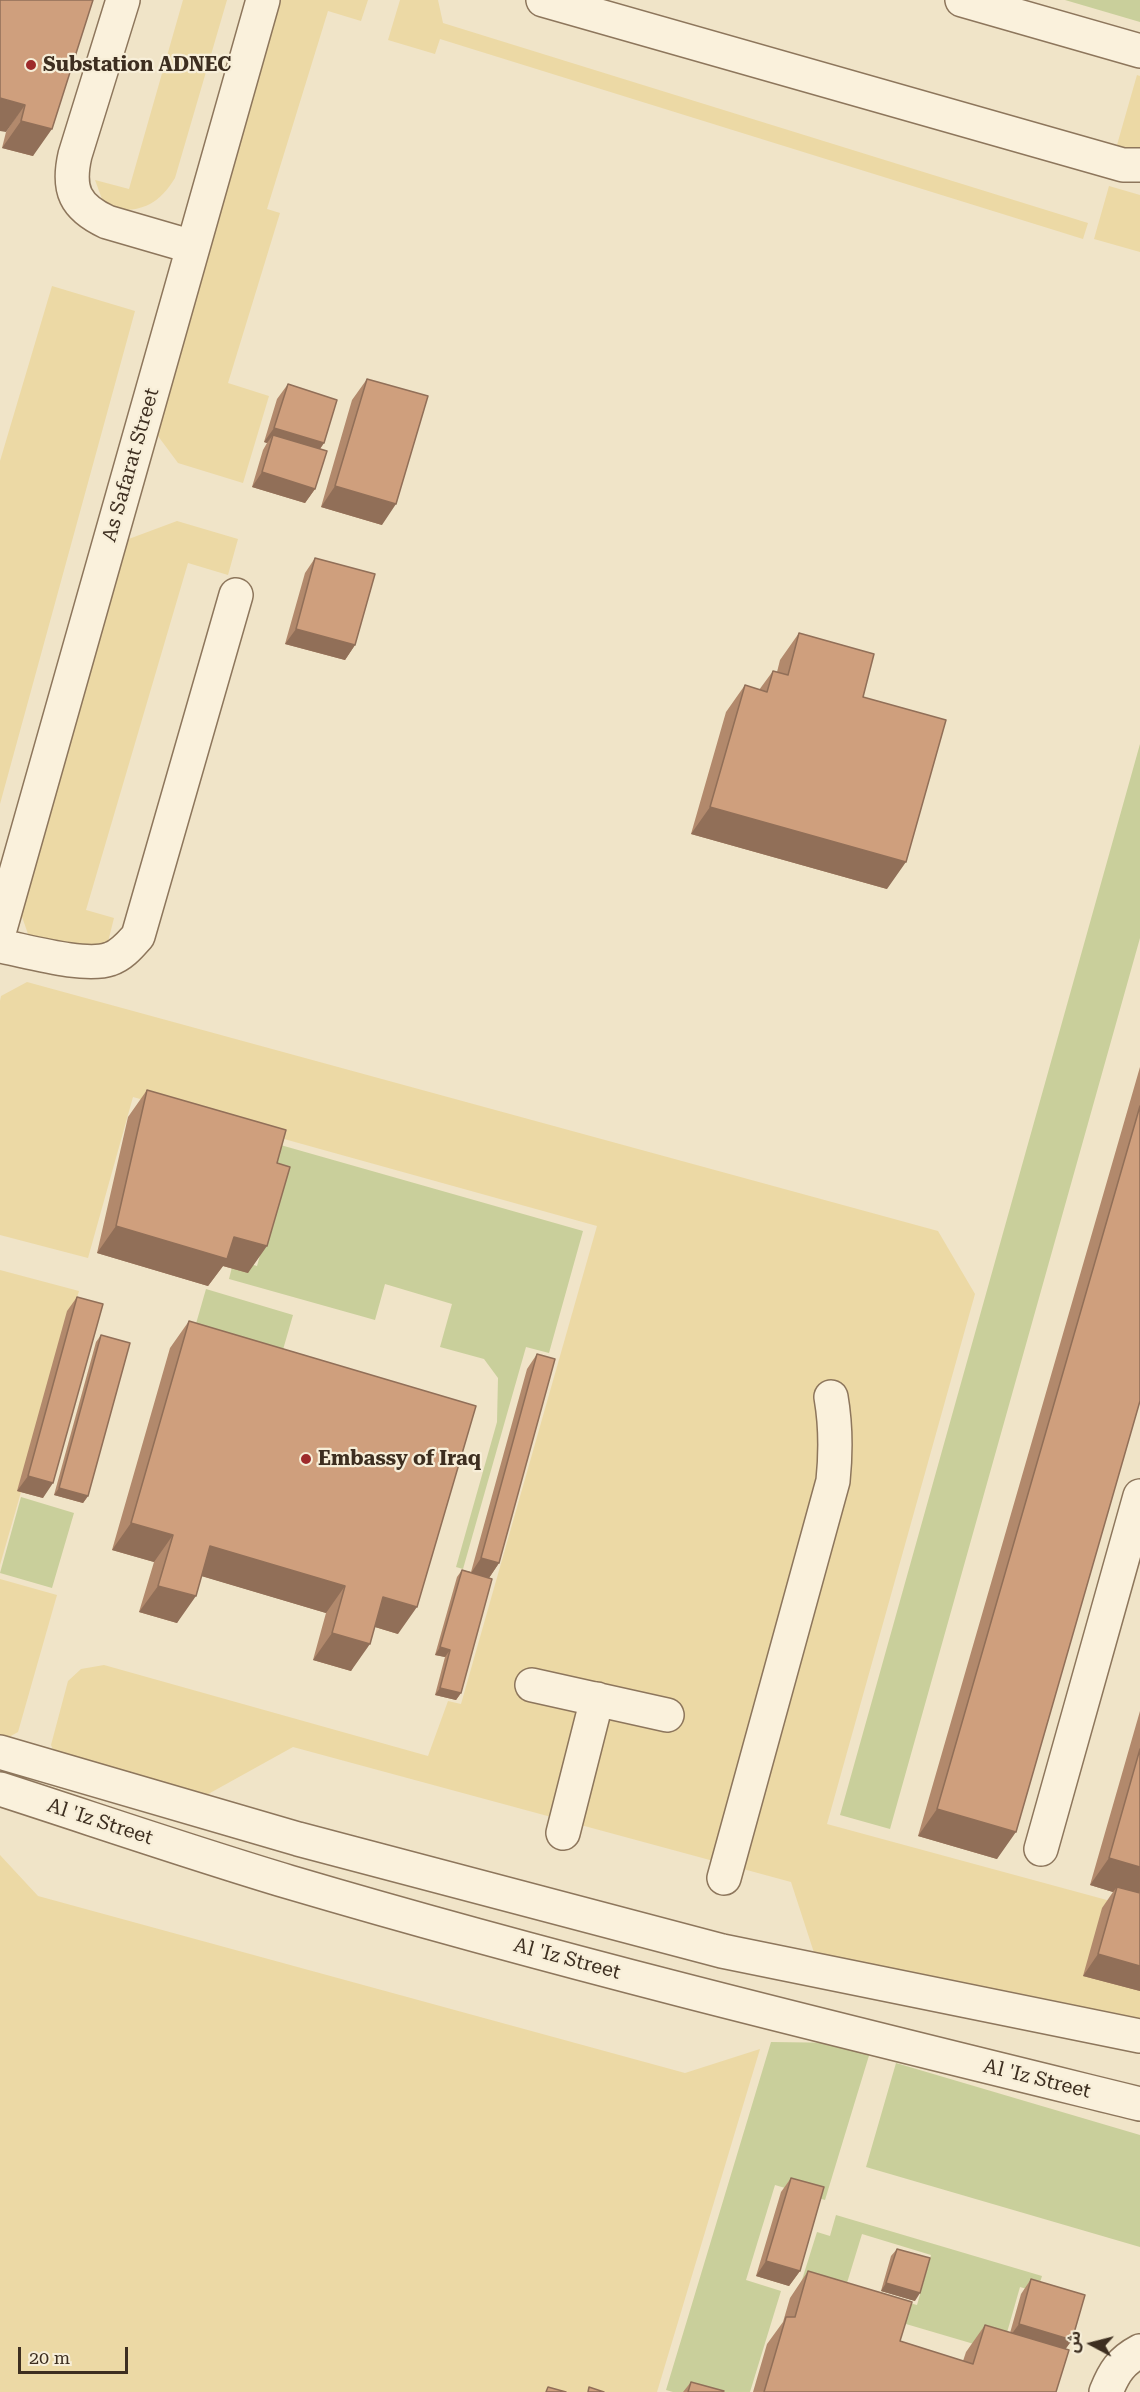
<!DOCTYPE html>
<meta charset="utf-8">
<style>
body{margin:0}
#map{position:relative;width:1140px;height:2392px;overflow:hidden;background:#f0e4c8;font-family:"Roboto Serif","Noto Sans Arabic",serif}
canvas{display:block}
.north{position:absolute;left:1062px;top:2314px;width:60px;height:60px;-webkit-text-stroke:4px #f7eed8;paint-order:stroke;rotate:277deg;font-size:16px;font-weight:700;line-height:24px;text-align:center;color:#3d2e20}
.north::after{content:'';display:block;margin:auto;width:21px;height:27px;background:#3d2e20;clip-path:polygon(50% 0,100% 100%,50% 72%,0 100%)}
.scale{position:absolute;left:18px;top:2347px;width:110px;height:27px;box-sizing:border-box;border:3px solid #3d2e20;border-top:0;padding-left:8px;font-size:18px;line-height:21px;white-space:nowrap;color:#3d2e20;-webkit-text-stroke:4px #f7eed8;paint-order:stroke}
</style>
<div id="map">
<canvas width="1140" height="2392"></canvas>
<div class="north">ش</div>
<div class="scale">20 m</div>
</div>
<script>
const c = document.querySelector('canvas').getContext('2d');
c.lineJoin = 'round';
function fillPath(path, color) {
  c.fillStyle = color;
  c.fill(path, 'evenodd');
}
function stroke(path, color, width, dash) {
  c.strokeStyle = color;
  c.lineWidth = width;
  c.lineCap = dash ? 'butt' : 'round';
  c.setLineDash(dash || []);
  c.stroke(path);
}
function drawText(font, color, halo, rows, align = 'center') {
  c.font = font + ' "Roboto Serif",serif';
  c.lineWidth = 4.5;
  c.setLineDash([]);
  c.textBaseline = 'middle';
  c.strokeStyle = halo;
  c.fillStyle = color;
  for (const [text, x, y, turn = 0] of rows) {
    c.save();
    c.translate(x, y);
    c.rotate((+turn || 0) * Math.PI / 180);
    c.textAlign = isNaN(turn) ? turn : align;
    if (halo) c.strokeText(text, 0, 0);
    c.fillText(text, 0, 0);
    c.restore();
  }
}
const green = new Path2D(`
 M1065,0H1140V22Z
 M1140,744V938L890,1829L840,1815Z
 M277,1144L583,1231L549,1353L526,1347L463,1569L456,1567L497,1422L498,1378L484,1359L440,1347L452,1304L385,1284L375,1320L229,1279L234,1259L257,1266L282,1176L269,1172Z
 M206,1289L293,1315L276,1374L189,1348Z
 M21,1497L74,1513L52,1588L0,1573Z
 M771,2042L848,2043L871,2049L825,2200L775,2185L746,2280L781,2291L750,2392H673L666,2390Z
 M896,2063L1140,2135V2247L866,2167Z
 M836,2215L1042,2276L1037,2292L1020,2287L1004,2343L1018,2357L889,2319L895,2299L917,2305L931,2255L862,2234L843,2296L801,2283L817,2232L830,2236Z`);
const sand = new Path2D(`
 M183,0H227L175,178C157,207 140,212 106,210L95,180L129,189Z
 M277,0H368L361,21L328,11L267,209L280,213L228,383L269,396L243,483L178,463L155,432Z
 M400,0H438L443,23L1088,223L1083,239L440,39L435,54L388,40Z
 M1137,75L1140,76V151L1115,152Z
 M1109,186L1140,195V252L1094,239Z
 M52,286L135,311L0,804V461Z
 M177,521L238,539L228,575L188,563L86,910L114,918L108,942L93,951L29,937L20,911L126,540Z
 M27,982L938,1231L975,1294L827,1824L1140,1909V2019L818,1965L791,1882L293,1747L192,1803L61,1768L51,1745L68,1681L81,1669L104,1665L428,1756L448,1701L461,1704L597,1226L133,1097L88,1258L0,1235V1001L1,996Z
 M0,1270L79,1291L0,1565Z
 M0,1579L57,1595L18,1732L0,1742Z
 M0,1855L38,1896L685,2073L760,2049L657,2392H0Z`);
const minor = new Path2D(`
 M123,0L75,155C67,190 75,207 107,222L193,247
 M543,0L1123,165H1140
 M962,0L1140,51
 M0,929L263,0
 M0,946C27,951 85,968 110,959C122,955 130,945 138,936L236,595
 M532,1685L667,1715
 M0,1752L298,1839L722,1951L1140,2036
 M0,1789C96,1820 192,1853 289,1882C570,1965 855,2034 1140,2104
 M563,1833L597,1699
 M1041,1849L1140,1496
 M724,1878L833,1481C836,1452 836,1426 831,1397
 M1106,2392C1114,2372 1121,2361 1140,2351`);
const wall = new Path2D(`
 M93,0L33,156L2,148L6,132Z
 M367,379L382,525L321,507L352,400Z
 M288,384L324,443L320,449L315,489L305,503L252,487L263,450L267,443L264,442L277,399Z
 M315,558L355,645L345,660L285,644L305,573Z
 M799,633L863,697L887,889L691,834L726,712L745,685L759,690L773,671L777,672L780,660Z
 M1140,1067V1401L997,1859L918,1836Z
 M147,1090L277,1163L248,1273L223,1266L208,1286L97,1253L128,1117Z
 M77,1297L43,1498L17,1491L67,1311Z
 M189,1321L398,1634L375,1627L351,1671L313,1660L326,1613L202,1576L177,1623L139,1612L154,1562L112,1550L170,1348Z
 M101,1335L88,1496L83,1503L54,1495L96,1342Z
 M537,1354L499,1563L489,1578L461,1693L456,1700L435,1695L445,1657L435,1655L457,1577L462,1570L471,1572L527,1369Z
 M1140,1711V1991L1083,1976L1102,1908L1113,1892L1090,1885Z
 M791,2178L800,2271L789,2286L756,2276L781,2192Z
 M897,2249L915,2301L881,2291L891,2256Z
 M808,2271L900,2341L963,2361L966,2352L985,2325L1010,2333L1021,2294L1031,2279L1072,2340L1065,2349L1056,2392H753L767,2344L783,2322L790,2298Z
 M691,2382L723,2392H683Z`);
const shadedWall = new Path2D(`
 M0,98L25,105L6,132L0,131Z
 M21,121L52,129L33,156L2,148Z
 M274,428L324,443L314,457L273,435L267,443L264,442Z
 M262,472L315,489L305,503L252,487Z
 M335,486L396,504L382,525L321,507Z
 M296,629L355,645L345,660L285,644Z
 M710,807L906,862L887,889L691,834Z
 M116,1226L234,1237L267,1246L248,1273L223,1266L208,1286L97,1253Z
 M28,1476L53,1483L43,1498L17,1491Z
 M59,1488L88,1496L83,1503L54,1495Z
 M131,1523L173,1535L154,1562L112,1550Z
 M210,1546L345,1586L326,1613L191,1573Z
 M481,1558L499,1563L489,1578L471,1573Z
 M158,1586L196,1596L177,1623L139,1612Z
 M383,1597L417,1607L398,1634L365,1624Z
 M332,1633L370,1644L351,1671L313,1660Z
 M440,1647L450,1650L445,1657L435,1655Z
 M440,1688L461,1693L456,1700L435,1695Z
 M937,1809L1016,1832L997,1859L918,1836Z
 M1109,1858L1140,1867V1899L1117,1887L1113,1892L1090,1885Z
 M1098,1954L1140,1966V1991L1083,1976Z
 M766,2261L800,2271L789,2286L756,2276Z
 M886,2283L920,2293L915,2301L881,2291Z
 M1019,2324L1072,2340L1062,2354L1008,2339Z`);
const building = new Path2D(`
 M0,0H93L52,129L21,121L25,105L0,98Z
 M367,379L428,396L396,504L335,486Z
 M288,384L337,400L324,443L274,428Z
 M273,435L327,451L315,489L262,472Z
 M315,558L375,574L355,645L296,629Z
 M799,633L874,654L863,697L946,720L906,862L710,807L745,685L767,692L773,671L788,675Z
 M147,1090L286,1130L277,1163L290,1167L267,1246L234,1237L227,1259L116,1226Z
 M1140,1106V1401L1016,1832L937,1809Z
 M77,1297L103,1304L53,1483L28,1476Z
 M189,1321L476,1406L417,1607L383,1597L370,1644L332,1633L345,1586L210,1546L196,1596L158,1586L173,1535L131,1523Z
 M101,1335L130,1343L88,1496L59,1488Z
 M537,1354L555,1359L499,1563L481,1558Z
 M462,1570L492,1579L461,1693L440,1688L450,1650L440,1647Z
 M1140,1749V1867L1109,1858Z
 M1117,1887L1140,1893V1966L1098,1954Z
 M791,2178L824,2187L800,2271L766,2261Z
 M897,2249L930,2258L920,2293L886,2283Z
 M808,2271L912,2302L900,2341L973,2364L985,2325L1069,2350L1056,2392H764L786,2317H795Z
 M1031,2279L1085,2295L1072,2340L1019,2324Z
 M691,2382L724,2391L723,2392H688Z
 M548,2387L566,2392H546Z
 M589,2387L604,2392H588Z`);
const markers = [
 [31,65,6,"#9e2a2b"],
 [306,1459,6,"#9e2a2b"]
];
const poiNames = [
 ["Substation ADNEC",43,65],
 ["Embassy of Iraq",318,1459]
];
const streetNames = [
 ["As Safarat Street",131,465,-74],
 ["Al 'Iz Street",100,1822,18],
 ["Al 'Iz Street",567,1959,15],
 ["Al 'Iz Street",1037,2079,14]
];
fillPath(green, '#c9cf9b');
fillPath(sand, '#ecd9a5');
stroke(minor, '#8d765c', 36);
stroke(minor, '#faf1dc', 33);
fillPath(wall, '#b2896c');
fillPath(shadedWall, '#916f58');
fillPath(building, '#cf9f7d');
stroke(building, '#916f58', 1.5);
for (const [x, y, r, color] of markers) {
  const dot = new Path2D();
  dot.arc(x, y, r, 0, 2 * Math.PI);
  c.fillStyle = color;
  c.fill(dot);
  stroke(dot, '#f7eed8', 2);
}
drawText('bold 20px', '#3d2e20', '#f7eed8', poiNames, 'left');
drawText('20px', '#3d2e20', '#f7eed8', streetNames);
</script>
